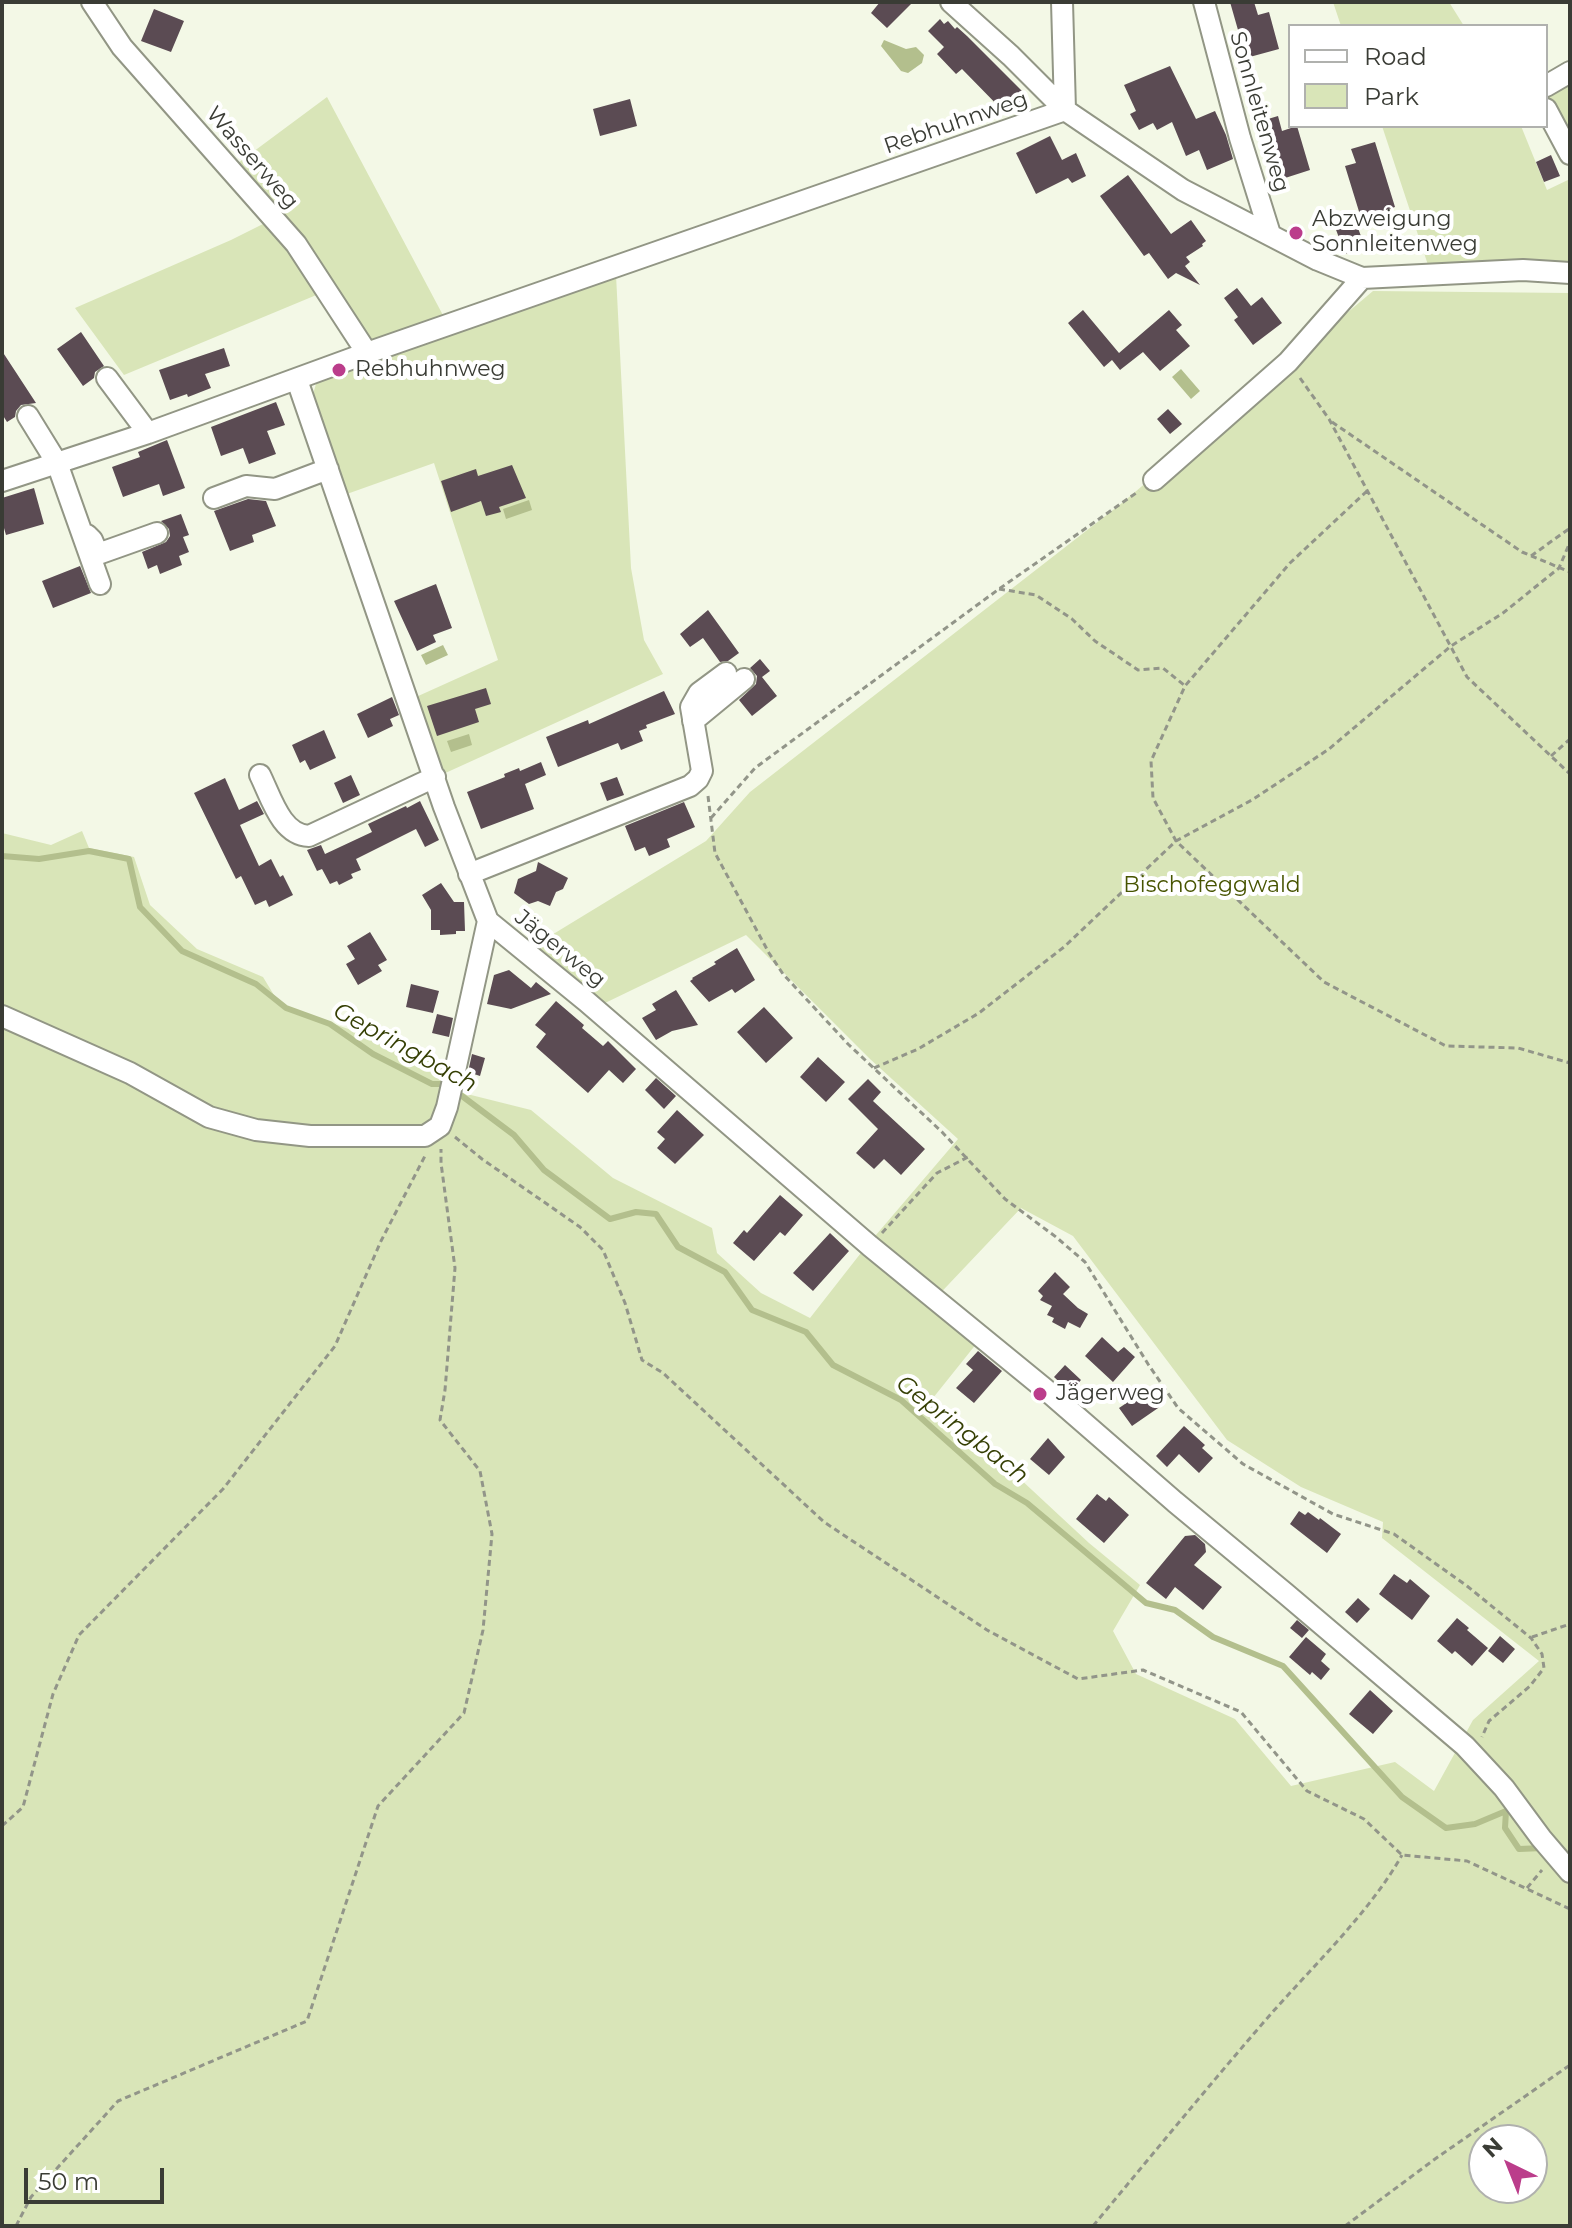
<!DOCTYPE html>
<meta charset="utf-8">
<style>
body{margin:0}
#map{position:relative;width:1572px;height:2228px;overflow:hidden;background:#f3f8e6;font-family:Montserrat,sans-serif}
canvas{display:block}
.frame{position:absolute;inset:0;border:4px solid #3a3c35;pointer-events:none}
.legend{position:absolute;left:1288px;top:24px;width:260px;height:104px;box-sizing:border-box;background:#fff;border:2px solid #b0b1ae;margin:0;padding:10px 14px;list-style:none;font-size:24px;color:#3a3c35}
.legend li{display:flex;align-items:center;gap:16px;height:40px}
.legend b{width:40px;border:2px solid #b0b1ae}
.north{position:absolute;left:1468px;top:2124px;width:80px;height:80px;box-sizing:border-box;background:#fff;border:2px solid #b0b1ae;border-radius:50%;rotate:317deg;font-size:22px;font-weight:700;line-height:32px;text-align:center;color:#3a3c35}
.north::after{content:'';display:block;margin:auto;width:28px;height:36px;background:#bb3d8b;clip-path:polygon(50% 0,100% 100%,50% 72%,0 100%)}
.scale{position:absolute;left:24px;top:2168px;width:140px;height:36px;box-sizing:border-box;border:4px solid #3a3c35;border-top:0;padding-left:10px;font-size:24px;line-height:28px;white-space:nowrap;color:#3a3c35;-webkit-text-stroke:6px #fff;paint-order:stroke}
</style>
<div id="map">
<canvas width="1572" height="2228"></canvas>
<div class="frame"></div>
<ul class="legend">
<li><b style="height:10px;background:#fff"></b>Road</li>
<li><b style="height:22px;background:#d9e5b8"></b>Park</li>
</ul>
<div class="north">N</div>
<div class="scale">50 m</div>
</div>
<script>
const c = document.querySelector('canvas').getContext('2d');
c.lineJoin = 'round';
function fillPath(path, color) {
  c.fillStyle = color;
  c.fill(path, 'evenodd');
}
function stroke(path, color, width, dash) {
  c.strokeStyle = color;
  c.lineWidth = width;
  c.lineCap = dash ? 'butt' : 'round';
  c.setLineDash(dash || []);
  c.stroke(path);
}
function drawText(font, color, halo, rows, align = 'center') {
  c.font = font + ' Montserrat,sans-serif';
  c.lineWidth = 8;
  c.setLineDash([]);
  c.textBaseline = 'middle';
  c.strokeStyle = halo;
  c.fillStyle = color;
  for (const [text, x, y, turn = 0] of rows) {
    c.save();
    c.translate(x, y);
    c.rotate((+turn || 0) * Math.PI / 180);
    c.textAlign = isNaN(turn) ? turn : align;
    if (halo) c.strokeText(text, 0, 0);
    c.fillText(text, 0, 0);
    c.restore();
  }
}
const green = new Path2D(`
 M1333,2H1449L1464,26H1341Z
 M1570,76V144L1546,100V88Z
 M327,97L445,319L363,347L326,291L124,375L75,308L231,240L273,219L230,169Z
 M1382,126H1521L1547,190L1570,179V263L1523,260L1428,265Z
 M616,275L631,568L644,640L663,674L441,775L416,697L498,660L434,463L344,495L311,401L316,384L326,377Z
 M1373,291L1570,293V2226H2V833L51,845L82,831L89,848L134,857L150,905L197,949L263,977L280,1005L448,1064L443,1088L531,1110L613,1178L712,1228L717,1253L761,1293L810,1318L864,1249L958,1139L870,1059L746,935L605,1003L532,947L706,841L750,792L1122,503ZM1021,1208L1073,1236L1227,1440L1301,1487L1383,1522L1382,1538L1539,1661L1473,1720L1434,1791L1395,1762L1291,1786L1235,1719L1136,1674L1113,1631L1140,1585L1089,1543L933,1398L977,1343L930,1304ZM1484,2140H1532V2188H1484Z`);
const water = new Path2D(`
 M884,40L906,49L916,47L924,55L922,63L908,73L901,71L881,46Z
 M1181,369L1200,391L1191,399L1172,377Z
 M529,500L532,510L506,519L503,509Z
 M443,645L448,655L426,665L421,655Z
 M469,734L472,745L451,752L447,741Z`);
const stream = new Path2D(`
 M2,856L39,859L89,851L129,859L140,907L182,951L256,984L286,1008L330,1024L373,1054L432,1084H441L462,1096L514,1135L544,1170L610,1219L636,1212L656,1214L678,1247L725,1272L752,1310L806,1332L833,1365L901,1400L995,1484L1027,1503L1146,1603L1175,1610L1213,1637L1283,1666L1402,1797L1446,1828L1475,1824L1506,1811L1505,1828L1519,1849L1543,1848`);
const building = new Path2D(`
 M880,2H913L887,28L871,13Z
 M1230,2H1254L1258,15L1269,12L1279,49L1246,58Z
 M154,9L184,21L171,52L141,41Z
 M940,19L944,24L948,21L955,29L957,27L967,36L1027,96L1007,115L962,69L956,74L937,54L944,47L928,31Z
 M1170,66L1196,119L1215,111L1226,135L1233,159L1207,170L1199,150L1186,156L1172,122L1157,130L1153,123L1139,130L1130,114L1136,111L1124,85Z
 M630,99L637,126L600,136L593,109Z
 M1278,116L1282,131L1297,126L1310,170L1282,179L1277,161L1270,163L1258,122Z
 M1050,136L1062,160L1076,153L1086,176L1072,183L1068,178L1036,194L1016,153Z
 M1375,142L1395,207L1361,218L1345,166L1356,163L1351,149Z
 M1551,155L1560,176L1544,182L1536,162Z
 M1128,175L1171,234L1191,220L1206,241L1202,244L1203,246L1186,257L1190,262L1185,266L1200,285L1176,273L1168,279L1149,253L1144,256L1100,196Z
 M1355,220L1365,247L1345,254L1335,227Z
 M1237,288L1251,306L1262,297L1282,323L1253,345L1234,320L1238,317L1224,298Z
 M1083,310L1119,353L1169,310L1182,325L1176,330L1190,346L1160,371L1143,352L1120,370L1112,360L1104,367L1068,323Z
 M81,332L104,366L95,372L94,378L83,386L57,349Z
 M224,348L230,366L205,374L211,388L188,397L187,394L170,400L159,370Z
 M2,351L36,403L21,405L16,411L15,417L7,422L2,414Z
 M276,402L285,425L267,431L276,454L249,464L243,448L221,456L211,427Z
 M1168,409L1182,424L1170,434L1157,419Z
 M167,440L185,488L163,496L159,484L123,497L112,467L140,457L138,452Z
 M512,465L526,498L499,507L501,512L486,516L481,501L451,512L441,481L476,469L478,476Z
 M34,488L44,524L6,535L2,521V498Z
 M248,499L266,501L276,526L252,535L254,542L230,551L214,511Z
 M181,514L189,535L183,537L189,552L179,556L182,565L160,574L157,565L148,569L142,552L166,542L170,536L169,529L161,521Z
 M80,566L91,593L53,608L42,581Z
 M436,584L452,628L433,635L436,642L417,651L394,601Z
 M708,610L739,653L728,661L720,662L703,638L690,647L680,634Z
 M760,659L770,671L762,677L777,696L752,716L739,700L756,684L757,676L750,668Z
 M486,688L491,704L475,709L479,722L437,736L427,706Z
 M664,691L675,714L646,725L647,728L639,731L643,741L621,750L618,743L558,767L546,737L588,720L589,724Z
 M392,697L399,715L390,719L393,726L368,738L357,714Z
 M324,730L336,758L310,770L305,760L300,763L292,745Z
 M541,762L546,775L525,784L534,809L481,829L467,792L505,777L504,774L519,768L520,771Z
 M351,775L360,795L343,803L334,783Z
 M617,777L624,795L607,801L600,783Z
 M225,778L239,810L257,801L264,814L240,825L259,866L271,859L280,877L283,875L293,895L269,907L266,900L255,905L241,876L236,879L194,793Z
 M420,801L439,840L425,847L416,829L356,859L361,870L351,874L353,878L339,885L337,881L330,884L322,869L317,871L307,850L321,845L325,854L372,832L368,824L406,806L407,808Z
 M684,802L695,827L667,839L670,847L649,856L645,847L635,851L625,826Z
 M538,862L568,878L563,889L556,892L550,906L538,901L529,904L514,893L518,879L536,871Z
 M441,883L454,902H464L465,931H456V934L440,935V930H431V910L422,895Z
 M370,932L387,960L378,965L382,971L358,985L346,964L355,959L347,946Z
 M737,948L755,980L735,993L732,989L709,1002L690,981L693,979L692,978L716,964L714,962Z
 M509,970L531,988L536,982L551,994L511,1009L487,1004L494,975Z
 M411,984L439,991L433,1013L406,1007Z
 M676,990L698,1025L672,1031L656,1040L642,1018L656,1010L652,1004Z
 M556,1001L584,1025L582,1028L603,1046L608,1041L636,1069L623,1083L609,1070L588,1093L536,1047L546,1034L535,1025Z
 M764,1007L793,1038L766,1063L737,1032Z
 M437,1014L453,1018L449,1037L432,1033Z
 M472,1054L485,1058L480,1076L468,1072Z
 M818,1057L845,1082L826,1102L800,1077Z
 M656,1078L676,1096L664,1109L645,1090Z
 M868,1079L881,1092L873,1101L925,1149L901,1175L884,1159L874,1169L856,1153L878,1129L848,1099Z
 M677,1110L704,1135L675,1164L657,1148L665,1139L657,1132Z
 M780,1195L803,1215L785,1236L780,1232L754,1261L733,1243L744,1230L747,1233Z
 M830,1233L849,1251L813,1291L793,1273Z
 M1055,1272L1070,1287L1063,1294L1078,1308L1088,1314L1080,1328L1068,1322L1065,1329L1052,1322L1054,1318L1047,1315L1052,1306L1040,1300L1043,1296L1038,1291Z
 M1102,1337L1118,1352L1124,1347L1135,1357L1113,1382L1085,1356Z
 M978,1351L1002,1371L974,1403L956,1388L973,1370L966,1364Z
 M1065,1365L1081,1380L1070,1392L1054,1377Z
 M1149,1388L1161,1406L1132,1426L1119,1408Z
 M1184,1426L1205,1445L1202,1448L1213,1458L1199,1473L1179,1454L1167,1467L1156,1456Z
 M1048,1438L1065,1457L1049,1475L1030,1459Z
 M1097,1494L1106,1501L1109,1497L1129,1515L1104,1543L1076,1519Z
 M1299,1511L1305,1515L1308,1512L1319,1520L1320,1518L1341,1534L1327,1553L1290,1524Z
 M1195,1535L1205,1544L1206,1552L1194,1565L1222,1587L1203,1610L1175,1587L1166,1599L1146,1583L1185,1536Z
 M1394,1574L1407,1583L1410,1579L1430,1596L1412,1620L1379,1594Z
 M1358,1598L1370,1609L1357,1623L1345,1612Z
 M1457,1618L1469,1628L1467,1630L1488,1648L1472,1666L1455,1651L1452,1654L1437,1641Z
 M1297,1620L1309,1630L1302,1638L1290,1628Z
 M1500,1636L1515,1649L1503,1663L1488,1651Z
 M1306,1637L1326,1654L1321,1661L1330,1669L1321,1680L1312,1672L1310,1675L1289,1657Z
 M1370,1690L1393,1711L1373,1734L1349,1714Z`);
const path = new Path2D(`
 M1300,378L1329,419L1467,677L1570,774
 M1332,422L1522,552L1570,572
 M1367,491L1290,563L1185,686L1151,761L1153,798L1176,841L1324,982L1446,1046L1518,1048L1570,1063
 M1531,556L1570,528
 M999,589L1036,595L1072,619L1095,641L1138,670L1163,668L1184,685
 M1551,756L1570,739
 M708,796L715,853L769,953L783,974L848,1044L942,1132L1005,1199L1056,1237L1085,1262L1148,1364L1178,1408L1243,1464L1333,1514L1394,1534L1467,1586L1531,1638L1542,1654L1544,1668L1530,1686L1489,1721L1482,1737
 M711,818L755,768L999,589L1139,491
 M874,1068L918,1049L979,1013L1064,947L1176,841L1252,800L1329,749L1451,646L1503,613L1559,568L1570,542
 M455,1137L482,1159L580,1227L603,1250L625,1303L642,1360L663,1373L824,1522L987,1630L1078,1679L1143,1670L1241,1712L1307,1791L1364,1819L1402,1855L1467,1861L1570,1909
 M882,1233L937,1173L968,1157
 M1532,1637L1570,1624
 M2,1826L23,1807L53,1694L79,1635L223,1489L335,1346L381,1241L426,1154
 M1527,1888L1542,1870
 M16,2226L31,2197L118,2101L307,2021L378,1806L464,1713L483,1630L492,1534L480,1471L440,1420L445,1390L455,1268L441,1163V1149
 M1093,2226C1152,2155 1210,2084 1270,2015C1314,1965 1370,1912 1402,1855
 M1345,2226L1435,2159L1570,2065`);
const minor = new Path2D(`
 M92,2L122,47L296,244L367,353
 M951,2L1011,56L1065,110L1183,190L1318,260L1362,278L1523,270L1570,273
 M1062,2L1065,110
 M1204,2L1240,138L1270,234
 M1546,86L1570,72
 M1546,109L1570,154
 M107,378L148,433
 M297,380L444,807L488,921L586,1001L870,1246L1045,1389L1175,1502L1286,1594L1465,1746L1504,1788L1541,1838L1570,1872
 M28,416L57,463L100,584
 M1154,480L1288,362L1362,278
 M2,481L148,433L367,353L1065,110
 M214,498L246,486L275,489L328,469
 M87,535L92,540L98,554L157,533
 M693,721L744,679
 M260,775C271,797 281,835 309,836L435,777
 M469,874L690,786L698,779L702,771L691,707L699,693L726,673
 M2,1016L130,1073L209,1117L256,1130L310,1136H425L440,1126L447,1107L488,921`);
const markers = [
 [1296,233,8,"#bb3d8b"],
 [339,370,8,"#bb3d8b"],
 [1040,1394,8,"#bb3d8b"]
];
const streetNames = [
 ["Sonnleitenweg",1259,112,74],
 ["Rebhuhnweg",956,123,-19],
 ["Wasserweg",252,158,49],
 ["Jägerweg",560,949,39]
];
const poiNames = [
 ["Abzweigung",1312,220],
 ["Sonnleitenweg",1312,245],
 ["Rebhuhnweg",355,370],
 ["Jägerweg",1056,1394]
];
const parkNames = [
 ["Bischofeggwald",1212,886]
];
const waterNames = [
 ["Gepringbach",405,1048,29],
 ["Gepringbach",962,1430,38]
];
fillPath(green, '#d9e5b8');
fillPath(water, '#b3bf8d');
stroke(stream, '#b3bf8d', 6);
fillPath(building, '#5b4b53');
stroke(minor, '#929685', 24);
stroke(path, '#929589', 3, [6, 4]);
stroke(minor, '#fff', 20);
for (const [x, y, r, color] of markers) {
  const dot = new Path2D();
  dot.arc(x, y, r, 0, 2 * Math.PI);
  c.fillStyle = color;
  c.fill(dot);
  stroke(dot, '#fff', 3);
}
drawText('22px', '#3a3c35', '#fff', streetNames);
drawText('22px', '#3a3c35', '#fff', poiNames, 'left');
drawText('22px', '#475401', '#fff', parkNames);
drawText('italic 24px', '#353f04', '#fff', waterNames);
</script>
